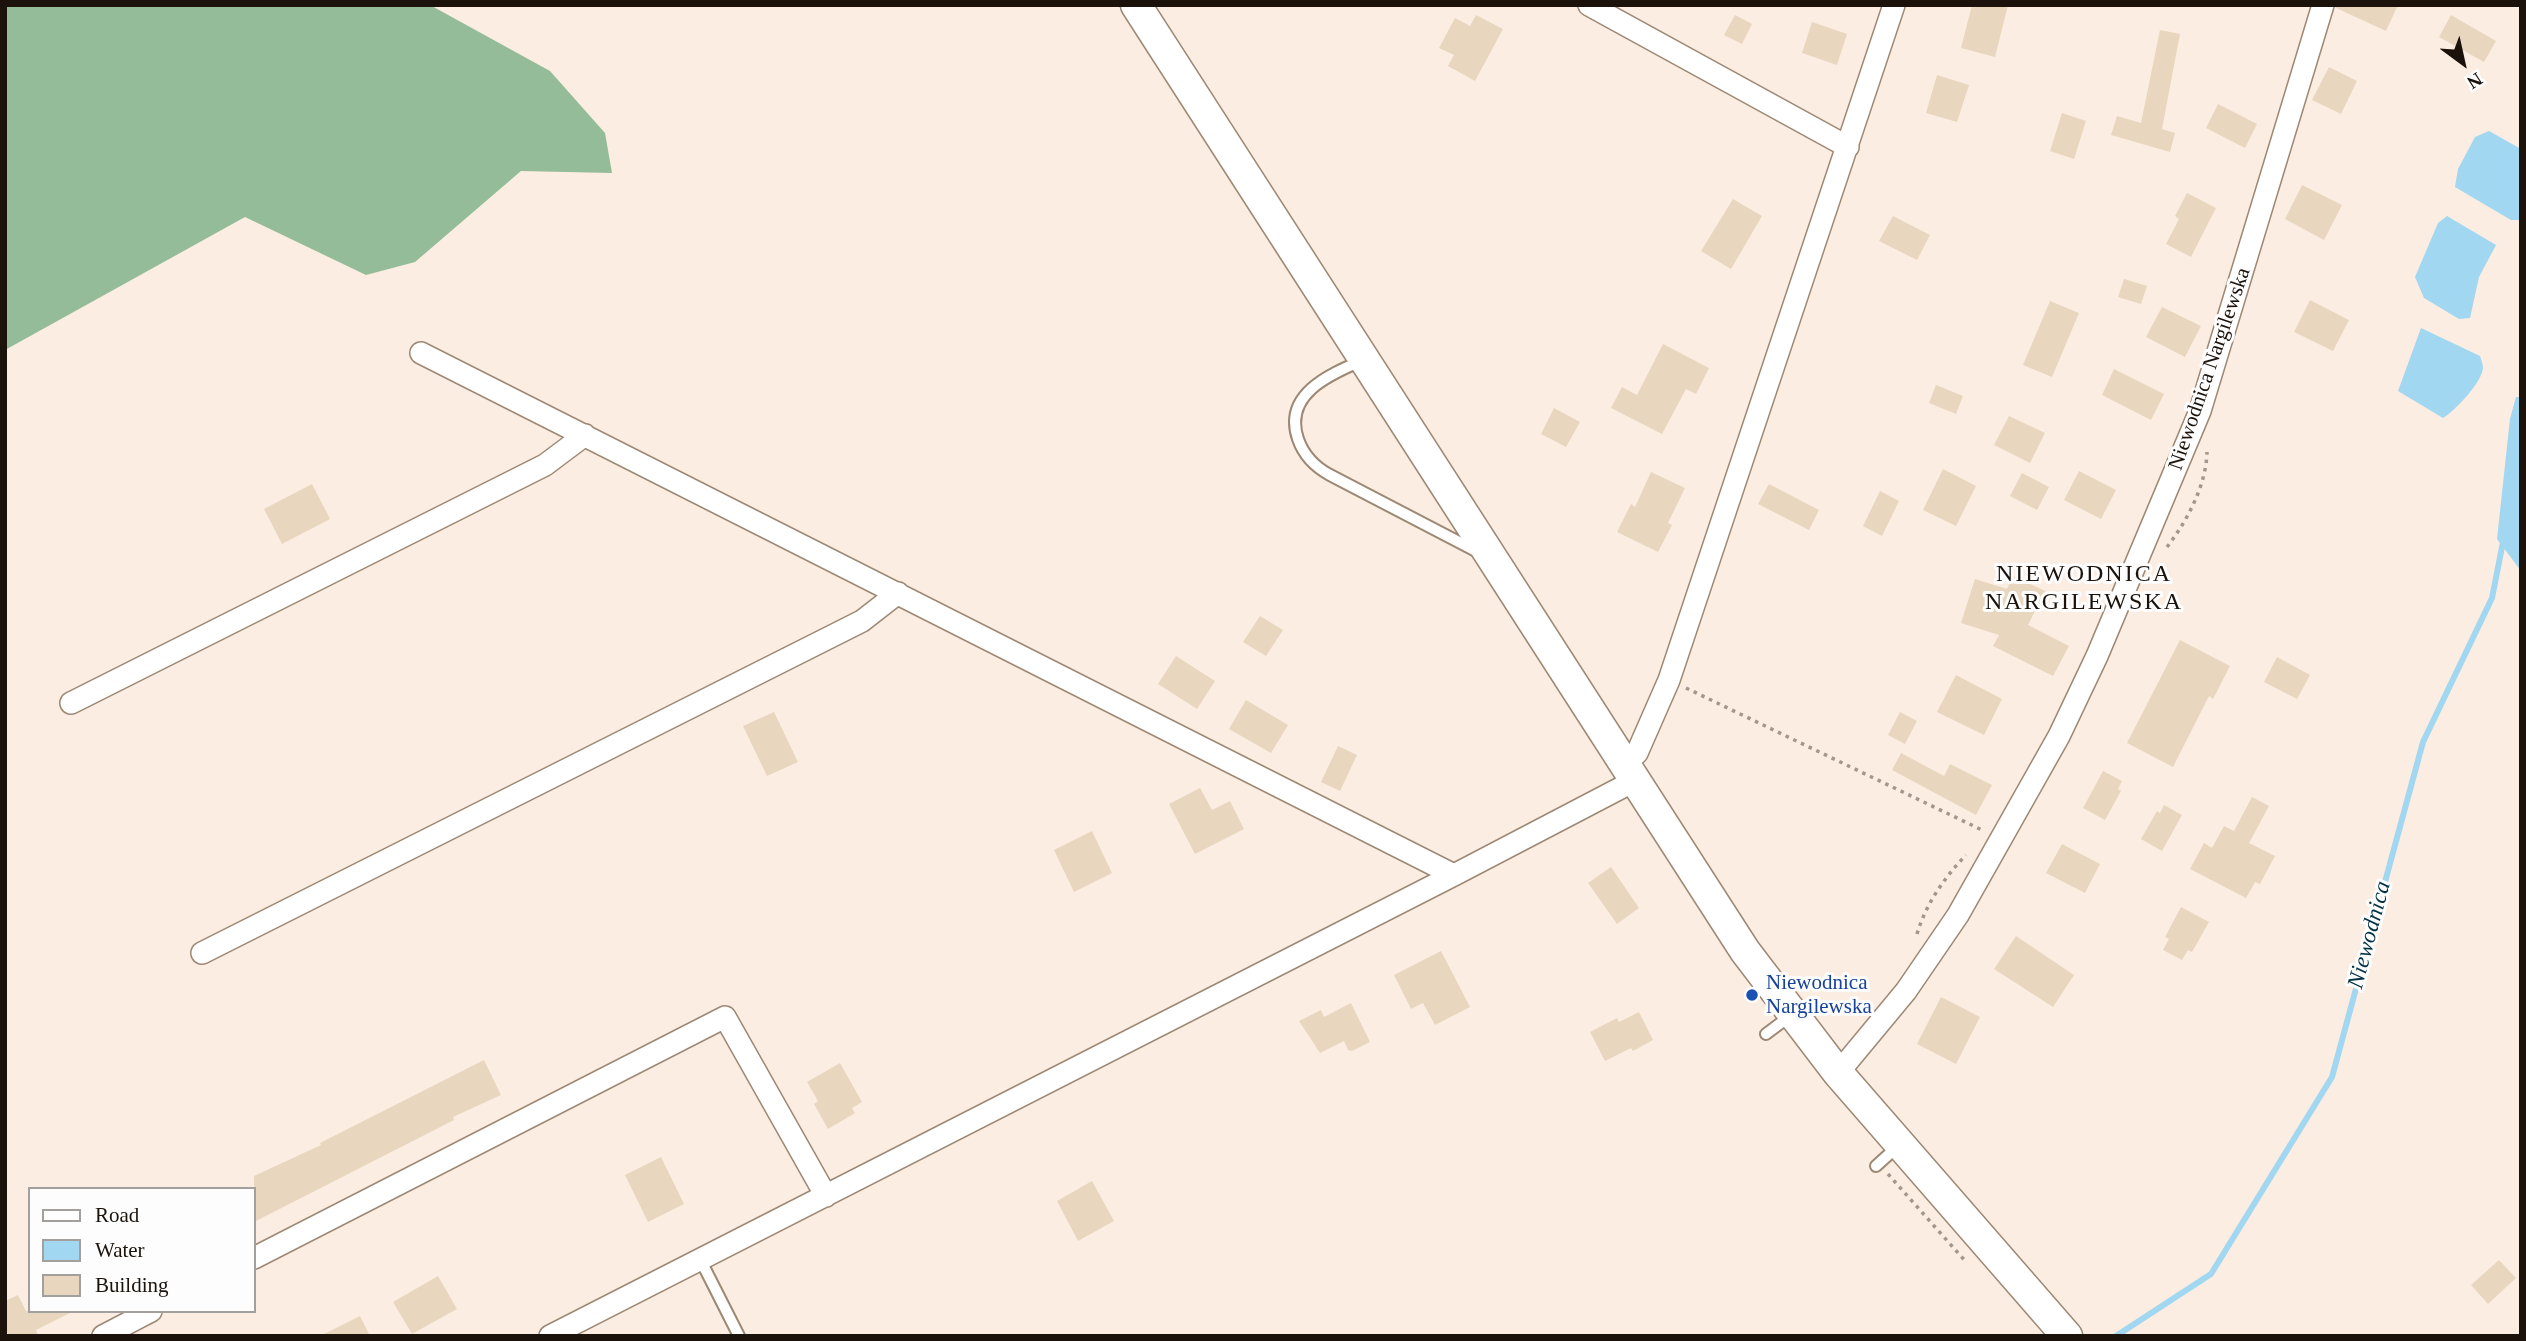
<!DOCTYPE html>
<style>
body{margin:0}
#map{position:relative;width:2526px;height:1341px;overflow:hidden;background:#fbede1;font-family:"Times New Roman",serif}
canvas{display:block}
.frame{position:absolute;inset:0;border:7px solid #1a120b;pointer-events:none}
.legend{position:absolute;left:28px;top:1187px;width:228px;height:126px;box-sizing:border-box;background:#fdfdfd;border:2px solid #a29f9c;margin:0;padding:9px 12px;list-style:none;font-size:21px;color:#1a120b}
.legend li{display:flex;align-items:center;gap:14px;height:35px}
.legend b{width:35px;border:2px solid #a29f9c}
.north{position:absolute;left:2428px;top:28px;width:70px;height:70px;-webkit-text-stroke:5px #fdfdfd;paint-order:stroke;rotate:147deg;font-size:19px;font-weight:700;line-height:28px;text-align:center;color:#1a120b}
.north::after{content:'';display:block;margin:auto;width:24px;height:32px;background:#1a120b;clip-path:polygon(50% 0,100% 100%,50% 72%,0 100%)}
</style>
<div id="map">
<canvas width="2526" height="1341"></canvas>
<div class="frame"></div>
<ul class="legend">
<li><b style="height:9px;background:#fff"></b>Road</li>
<li><b style="height:19px;background:#a1d7f1"></b>Water</li>
<li><b style="height:19px;background:#e8d7be"></b>Building</li>
</ul>
<div class="north">N</div>
</div>
<script>
const c = document.querySelector('canvas').getContext('2d');
c.lineJoin = 'round';
function fillPath(path, color) {
  c.fillStyle = color;
  c.fill(path, 'evenodd');
}
function stroke(path, color, width, dash) {
  c.strokeStyle = color;
  c.lineWidth = width;
  c.lineCap = dash ? 'butt' : 'round';
  c.setLineDash(dash || []);
  c.stroke(path);
}
function drawText(font, color, halo, rows, align = 'center') {
  c.font = font + ' "Times New Roman",serif';
  c.lineWidth = 6;
  c.setLineDash([]);
  c.textBaseline = 'middle';
  c.strokeStyle = halo;
  c.fillStyle = color;
  for (const [text, x, y, turn = 0] of rows) {
    c.save();
    c.translate(x, y);
    c.rotate((+turn || 0) * Math.PI / 180);
    c.textAlign = isNaN(turn) ? turn : align;
    if (halo) c.strokeText(text, 0, 0);
    c.fillText(text, 0, 0);
    c.restore();
  }
}
const forest = new Path2D(`
 M5,5H430L550,71L605,133L612,173L521,171L415,262L366,275L245,217L5,350Z`);
const water = new Path2D(`
 M2489,131L2521,149V220H2511L2455,187L2458,169L2475,137Z
 M2447,216L2496,245L2479,277L2470,318L2459,319L2424,298L2415,277L2438,223Z
 M2421,328L2480,356C2481,360 2483,364 2483,368C2482,382 2455,411 2443,418L2398,391Z
 M2516,397H2521V571L2497,539L2510,419Z`);
const stream = new Path2D(`
 M2116,1336L2211,1274L2332,1077L2423,742L2492,598L2503,542`);
const building = new Path2D(`
 M1972,5H2008L1995,57L1961,48Z
 M2336,5H2398L2386,31L2336,8Z
 M1476,15L1503,29L1475,81L1448,66L1454,55L1439,48L1455,18L1470,26Z
 M1735,15L1752,24L1742,44L1724,35Z
 M2451,15L2496,41L2484,62L2439,37Z
 M1812,22L1847,34L1837,65L1802,53Z
 M2160,30L2180,34L2162,129L2175,133L2170,152L2111,135L2117,116L2141,123Z
 M2329,67L2357,81L2341,114L2312,100Z
 M1937,75L1969,85L1957,122L1926,113Z
 M2218,104L2257,124L2245,148L2206,128Z
 M2062,113L2086,121L2074,159L2050,151Z
 M2302,185L2342,205L2324,240L2285,219Z
 M2187,193L2216,208L2191,257L2166,244L2179,219L2175,216Z
 M1733,199L1762,216L1731,269L1701,251Z
 M1893,216L1930,235L1917,260L1879,241Z
 M2124,279L2147,286L2141,304L2118,297Z
 M2310,300L2349,320L2333,351L2294,332Z
 M2050,301L2079,313L2052,377L2023,365Z
 M2162,307L2201,326L2185,357L2146,337Z
 M1663,344L1709,368L1696,394L1686,389L1662,434L1611,408L1622,387L1637,395Z
 M2114,369L2164,394L2151,420L2102,395Z
 M1936,385L1963,396L1956,414L1929,403Z
 M1554,408L1580,422L1566,447L1541,434Z
 M2009,416L2045,433L2030,463L1994,445Z
 M1943,469L1976,486L1956,526L1923,510Z
 M2079,471L2116,490L2101,519L2064,500Z
 M1651,472L1685,488L1668,523L1672,525L1658,552L1617,532L1631,504L1635,507Z
 M2022,473L2049,487L2037,510L2010,496Z
 M312,484L330,519L282,544L264,509Z
 M1769,484L1819,510L1809,530L1758,504Z
 M1880,491L1899,501L1882,536L1863,526Z
 M2013,576L2045,591L2028,625L2069,646L2053,676L1993,646L1999,635L1961,623L1975,579L2007,589Z
 M1260,616L1283,630L1266,656L1243,642Z
 M2180,640L2230,666L2213,699L2209,696L2173,767L2127,743Z
 M1176,656L1215,681L1197,709L1158,684Z
 M2277,657L2310,675L2297,699L2264,682Z
 M1956,675L2002,699L1984,735L1937,712Z
 M1246,700L1288,725L1271,753L1229,729Z
 M774,712L798,762L767,776L743,726Z
 M1900,712L1917,721L1905,744L1888,735Z
 M1338,746L1357,755L1340,791L1321,782Z
 M1901,753L1944,776L1950,764L1992,785L1976,815L1892,770Z
 M2103,771L2122,781L2118,789L2121,791L2105,820L2083,808Z
 M1200,788L1212,810L1230,801L1244,829L1195,854L1169,804Z
 M2252,797L2269,806L2249,843L2275,856L2260,884L2255,882L2246,898L2190,869L2204,843L2212,848L2224,826L2234,831Z
 M2164,805L2182,815L2162,851L2141,839L2157,811L2160,813Z
 M1092,831L1112,873L1074,892L1054,850Z
 M2062,844L2100,864L2085,893L2046,873Z
 M1611,867L1639,908L1617,924L1588,883Z
 M2181,907L2209,922L2192,952L2188,950L2182,960L2163,950L2169,939L2165,937Z
 M2016,936L2074,975L2053,1007L1994,969Z
 M1441,951L1470,1007L1435,1025L1423,1003L1411,1009L1394,975Z
 M1941,997L1980,1017L1956,1064L1917,1044Z
 M1351,1003L1370,1042L1352,1051L1348,1050L1344,1041L1320,1053L1299,1021L1321,1010L1324,1017Z
 M1639,1012L1653,1040L1633,1051L1631,1048L1605,1061L1590,1032L1617,1018L1619,1022Z
 M484,1060L501,1095L453,1117L454,1120L254,1222V1176L321,1145L320,1143Z
 M840,1063L862,1102L852,1108L855,1113L828,1129L814,1104L818,1101L807,1082Z
 M661,1157L684,1204L648,1222L625,1175Z
 M1092,1181L1114,1221L1078,1241L1057,1201Z
 M2499,1260L2516,1278L2488,1304L2471,1285Z
 M438,1276L457,1309L412,1334L393,1302Z
 M18,1295L26,1311H74L36,1330L38,1336H9L5,1329V1301Z
 M360,1316L370,1336H320Z`);
const path = new Path2D(`
 M2167,547C2187,521 2206,486 2207,452
 M1686,688L1982,830
 M1917,934C1926,904 1944,878 1966,855
 M1888,1174L1967,1263`);
const lane = new Path2D(`
 M1361,361C1328,375 1283,395 1298,439C1304,456 1315,467 1330,475L1478,552
 M1766,1034L1790,1016
 M1876,1166L1897,1147
 M700,1259L739,1336`);
const street = new Path2D(`
 M1589,5L1848,147
 M421,353L1454,875
 M71,703L545,465L585,435
 M1624,765L1637,753L1669,680L1894,5
 M202,953L862,621L898,593
 M1838,1073L1906,991L1958,915L2059,736L2097,656L2200,411L2323,5
 M254,1258L725,1017L826,1196
 M103,1336L151,1311
 M550,1336L1454,875L1634,781`);
const secondary = new Path2D(`
 M1136,5L1745,951L1838,1073L2067,1336`);
const markers = [
 [1752,995,7,"#1a4fb4"]
];
const streetNames = [
 ["Niewodnica Nargilewska",2210,369,-71]
];
const transitNames = [
 ["Niewodnica",1766,983],
 ["Nargilewska",1766,1007]
];
const waterNames = [
 ["Niewodnica",2370,935,-75]
];
const quarterNames = [
 ["NIEWODNICA",2084,575],
 ["NARGILEWSKA",2084,603]
];
fillPath(forest, '#94bc99');
fillPath(water, '#a1d7f1');
stroke(stream, '#a1d7f1', 6);
fillPath(building, '#e8d7be');
stroke(lane, '#9d8874', 14);
stroke(street, '#9d8874', 24);
stroke(secondary, '#9d8874', 33);
stroke(path, '#a2978d', 3.5, [3.5, 5]);
stroke(lane, '#fff', 10);
stroke(street, '#fff', 21);
stroke(secondary, '#fff', 30);
for (const [x, y, r, color] of markers) {
  const dot = new Path2D();
  dot.arc(x, y, r, 0, 2 * Math.PI);
  c.fillStyle = color;
  c.fill(dot);
  stroke(dot, '#fdfdfd', 2.5);
}
drawText('21px', '#1a120b', '#fdfdfd', streetNames);
drawText('21px', '#164399', '#fdfdfd', transitNames, 'left');
drawText('italic 23px', '#023244', '#fdfdfd', waterNames);
c.letterSpacing = '2px';
drawText('24px', '#1a120b', '#fdfdfd', quarterNames);
c.letterSpacing = '0px';
</script>
